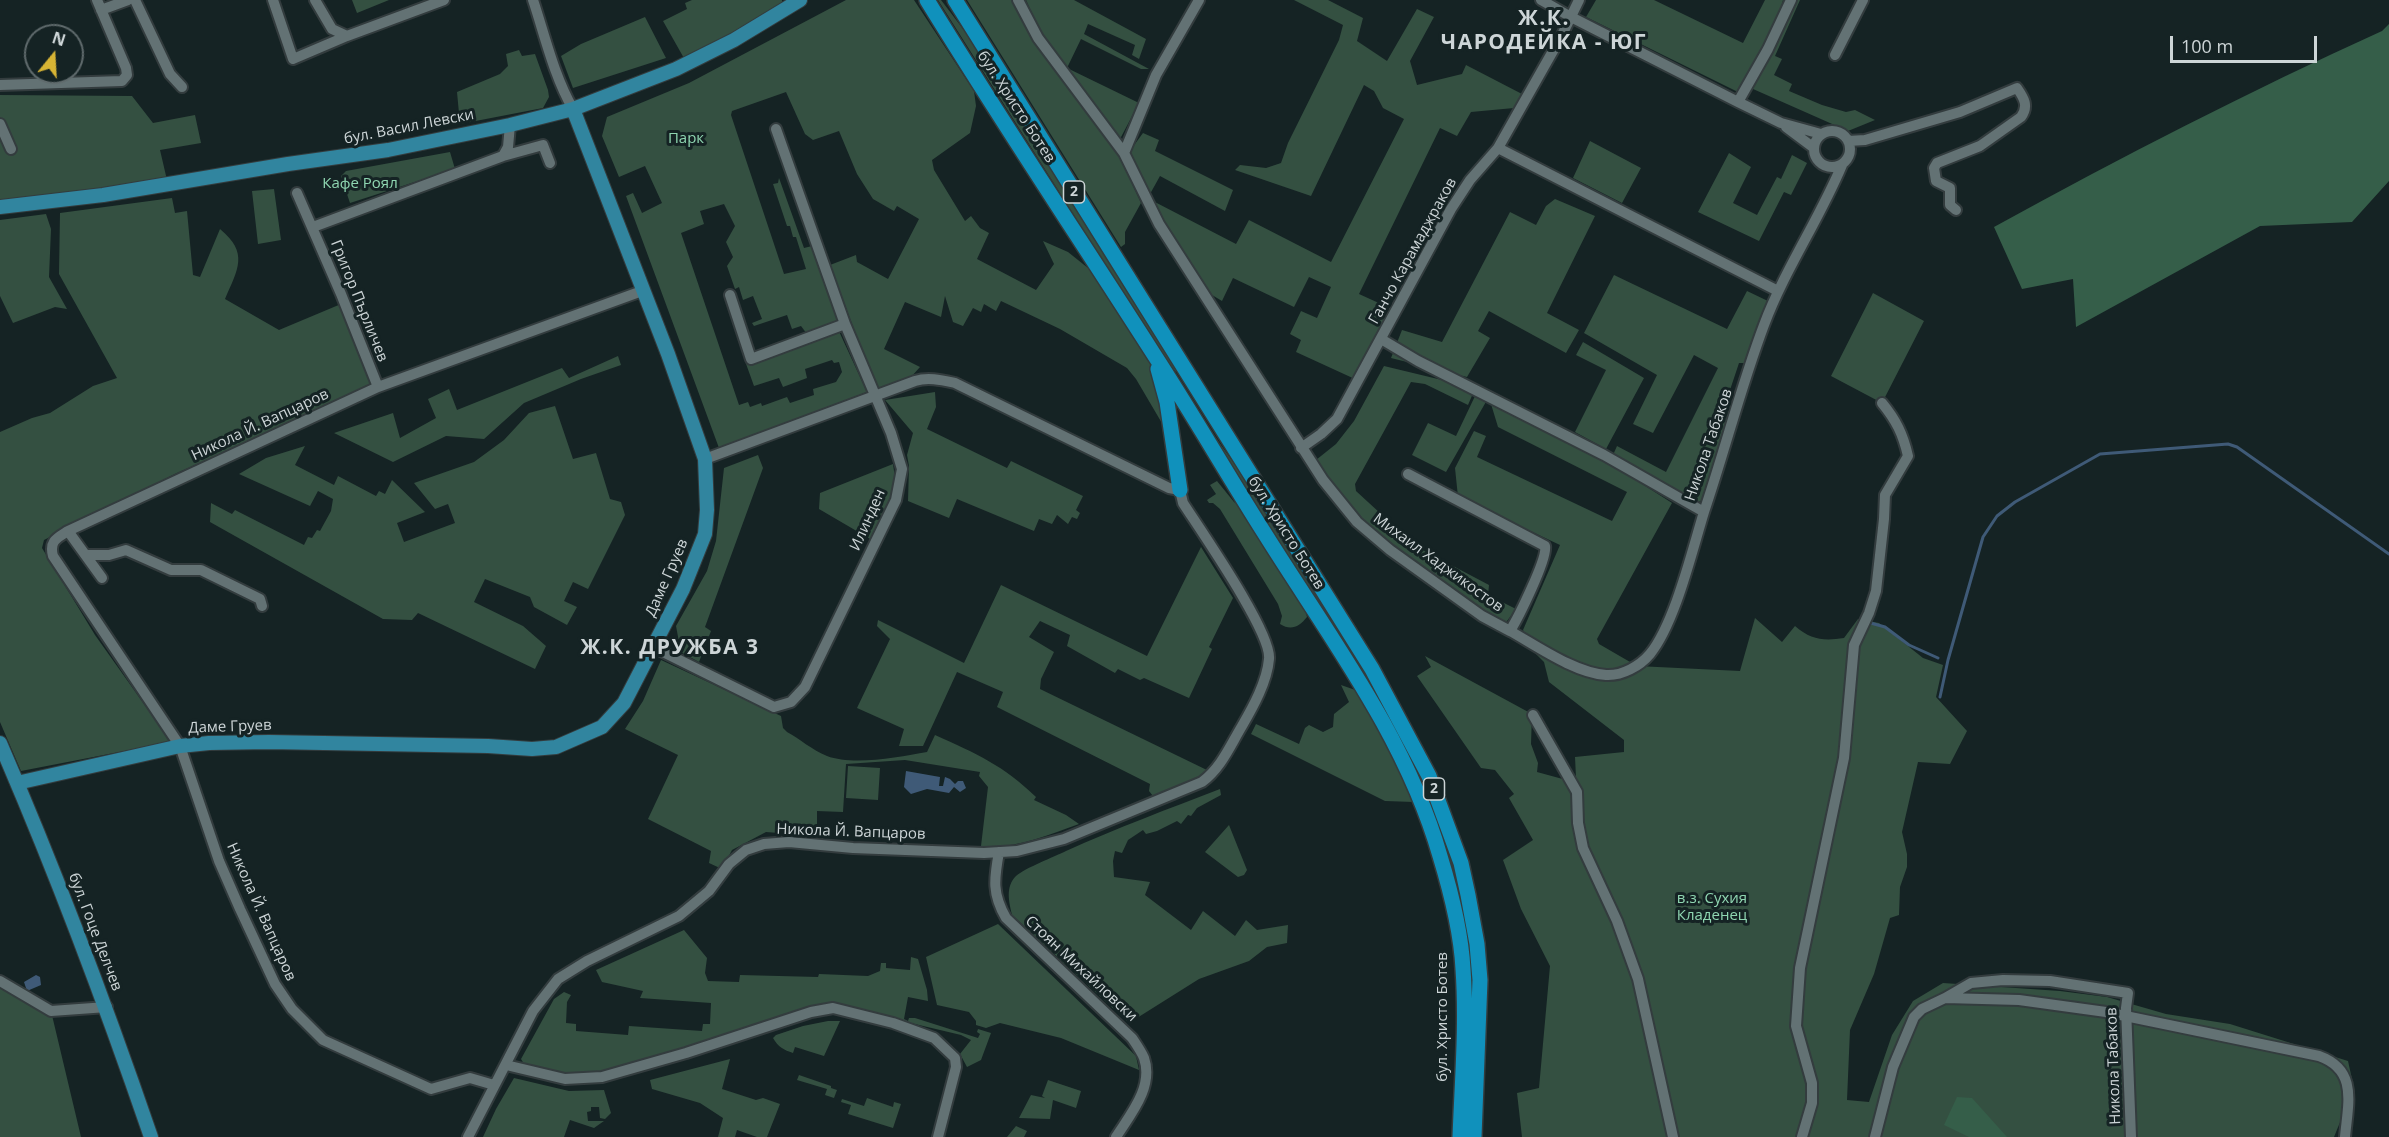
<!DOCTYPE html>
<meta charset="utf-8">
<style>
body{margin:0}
#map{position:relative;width:2389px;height:1137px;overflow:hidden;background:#152324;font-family:"Open Sans",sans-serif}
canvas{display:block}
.north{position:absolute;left:24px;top:24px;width:60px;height:60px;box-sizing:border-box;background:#152324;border:2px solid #5f6a6c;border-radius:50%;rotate:18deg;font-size:16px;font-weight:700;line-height:24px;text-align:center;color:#cdd5d7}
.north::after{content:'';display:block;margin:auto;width:21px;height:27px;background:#d7b434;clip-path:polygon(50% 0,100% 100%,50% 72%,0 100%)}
.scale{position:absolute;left:2170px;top:36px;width:147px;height:27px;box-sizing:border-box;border:3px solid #cdd5d7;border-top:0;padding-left:8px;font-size:18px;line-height:21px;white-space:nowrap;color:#cdd5d7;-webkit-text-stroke:4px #152324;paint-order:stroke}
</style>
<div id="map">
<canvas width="2389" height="1137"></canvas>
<div class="north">N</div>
<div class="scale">100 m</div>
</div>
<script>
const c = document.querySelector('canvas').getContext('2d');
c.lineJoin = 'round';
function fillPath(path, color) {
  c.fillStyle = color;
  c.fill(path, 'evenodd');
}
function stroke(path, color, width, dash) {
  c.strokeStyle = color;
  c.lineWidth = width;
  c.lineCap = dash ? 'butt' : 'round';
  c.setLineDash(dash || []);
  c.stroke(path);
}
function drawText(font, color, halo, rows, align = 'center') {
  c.font = font + ' "Open Sans",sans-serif';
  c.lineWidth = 6;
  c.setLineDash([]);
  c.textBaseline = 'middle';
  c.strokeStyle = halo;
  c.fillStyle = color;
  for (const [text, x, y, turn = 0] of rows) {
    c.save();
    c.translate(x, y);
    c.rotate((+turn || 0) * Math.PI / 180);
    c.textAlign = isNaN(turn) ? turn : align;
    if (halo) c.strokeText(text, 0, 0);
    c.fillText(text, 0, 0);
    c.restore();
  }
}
const green = new Path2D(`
 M352,0H389L357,13Z
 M692,0H782V9L685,60L663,21L687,9L685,3Z
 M846,0H914L974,91L976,106L970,133L932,160L934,170L965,221L971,216L980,228L989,233L977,259L1036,290L1054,264L1043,241L1068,252L1093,272L1146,354L1160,387L1166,430L1136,379L1127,368L1060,329L1001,301L996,311L984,304L981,312L973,308L963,326L953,322L945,296L941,317L905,302L884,349L920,367L911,377L877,391L830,265L856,255L857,262L888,279L919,219L897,206L894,211L873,199L857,174L839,131L813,140L805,134L786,92L732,111L731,115L784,274L806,269L796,237H793L790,226H787L773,184L778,183L779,178L804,248L816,245L843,318L807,334L801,326L792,329L787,315L754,326L752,323L762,319L753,296L743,300L739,287L735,289L727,266L733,257L726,242L735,226L724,204L700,211L704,224L681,233L739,405L748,402L750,407L761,403L762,406L787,397L790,403L814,395L813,389L836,382L842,372L839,362L834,363L832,360L805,369L807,378L783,387L779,378L754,386L745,361L837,327L867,392L719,448L626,196L633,193L642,213L662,203L645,166L619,177L602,136L607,117L689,83Z
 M938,0H941L973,42L1178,370L1176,372L1166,361Z
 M967,0H1014L1118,153L1141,203L1125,232V244L1121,247Z
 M1026,0H1074L1146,39L1139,59L1132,55L1135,45L1088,24L1084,34L1149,69H1141L1081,39L1067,68L1139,103L1120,139L1044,40Z
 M1294,0H1328L1363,18L1357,41L1387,61L1417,9L1434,17L1410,61L1417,85L1462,74L1466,65L1522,94L1514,108L1471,112L1457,136L1440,128L1359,294L1392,309L1357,380L1296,352L1301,340L1290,334L1301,311L1317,318L1331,287L1309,277L1294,307L1233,278L1222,301L1207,292L1151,200L1236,244L1249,220L1331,262L1404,119L1383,108L1374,91L1364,85L1311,196L1235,170L1240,165L1266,168L1281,163L1288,143L1339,40L1343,25Z
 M1596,0H1654L1743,43L1765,0H1783L1781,8L1785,0H1800L1775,56L1782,59L1774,75L1792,84L1789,91L1822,105L1846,112L1855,110L1875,120L1848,131L1744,85L1740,93L1586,17Z
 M645,17L666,58L573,88L561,56L581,44Z
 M519,50L522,56L535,54L548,90L549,97L543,108L460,124L457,92L500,74L508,66L506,54Z
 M0,95L132,96L153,123L195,115L201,143L160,150L167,180L0,202Z
 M1143,133L1159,140L1155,151L1233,190L1225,211L1160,176L1150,194L1129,152Z
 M1590,141L1641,168L1622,203L1573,178Z
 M450,152L455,169L350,203L341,176L346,171Z
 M1729,153L1751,167L1733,203L1757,215L1777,177L1781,179L1792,155L1807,163L1791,195L1784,192L1759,241L1698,212Z
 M274,189L281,240L258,244L252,191Z
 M172,198L175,213L187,211L193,275L200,277L220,229C249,253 238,269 225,299L279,330L341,304L372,380L370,389L177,473L44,540L42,548L95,635L171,742L21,771L0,722V432L32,418L50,413L93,386L117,378L59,274L60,213Z
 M1555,199L1595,216L1547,313L1579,330L1566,353L1489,311L1478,331L1490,338L1467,377L1391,358L1402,330L1442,342L1510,212L1536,225L1546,206Z
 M46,214L51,229L49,277L67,309L55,307L13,323L0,296V220Z
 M1614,275L1727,329L1747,291L1770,302L1747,363H1739L1725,405L1735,408L1706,498L1697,503L1613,455L1617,446L1666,472L1718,368L1694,355L1653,433L1633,424L1657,375L1584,333Z
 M1873,293L1924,321L1882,403L1831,376Z
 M1583,342L1644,378L1606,449L1575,432L1606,370L1576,355Z
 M618,356L621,365L581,379L524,403L484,439L446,436L393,462L334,433L393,413L400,438L436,418L428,399L449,389L457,410L562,368L569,378Z
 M1384,366L1442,380L1474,391L1468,405L1425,384L1411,382L1355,484L1356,491L1417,547L1489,585L1488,595L1516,609L1504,625L1415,566L1356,513L1311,464L1336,444L1354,421Z
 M935,392L936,407L927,429L1007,468L1011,461L1083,496L1076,510L1080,513L1077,519L1072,517L1068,524L1057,515L1052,524L1039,519L1034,531L957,499L949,518L908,501L909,466L907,455L913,433L885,400Z
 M1476,394L1487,400L1446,472L1412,455L1428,423L1456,436Z
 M1491,404L1611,464L1672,503L1597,639L1599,644L1637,666L1740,671L1755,618L1782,642L1795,626C1811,640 1824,641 1844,638L1858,619L1879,623L1923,658L1943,665L1936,697L1967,731L1950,764L1918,762L1902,832L1907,854V867L1900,887L1899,915L1890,918L1874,974L1850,1030L1847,1100L1869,1102L1892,1035L1913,1001L1943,983L2060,991L2107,997L2166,1014L2230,1024L2348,1061L2354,1088L2334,1137H1522L1517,1093L1539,1088L1550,966L1521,909L1503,860L1533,840L1509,798L1514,794L1495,770L1481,768L1417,676L1431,667L1425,656L1532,714L1531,744L1538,763L1537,772L1570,781L1576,778L1575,757L1624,752V740L1549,682L1544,662L1533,651L1523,630L1560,545L1458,497L1455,468L1474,431L1486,436L1477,457L1612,521L1627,492L1498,427Z
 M555,406L573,459L596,453L610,499L621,502L625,515L588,589L573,582L564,601L577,607L567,625L534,607L530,597L485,579L474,602L523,626L546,646L535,669L418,613L412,620L383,619L210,522L211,503L232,514L235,510L304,545L308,537L312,538L317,530L320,531L331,511L333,499L318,491L310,506L239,474L266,458L305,446L295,465L334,485L338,476L376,496L379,491L385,494L392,480L425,512L397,523L404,542L455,523L448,504L435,509L414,483L474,462L504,440L529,413Z
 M1211,431L1253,490L1329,606L1423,778L1456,869L1474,958L1469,1137L1458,898L1352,657L1210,432Z
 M758,455L763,468L705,627L711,631L699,662L677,650L679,642L676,626L707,571L716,541L724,468Z
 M893,464L896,485L872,540L819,509L820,493Z
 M1217,481L1234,502L1245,509L1304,605L1307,617C1299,627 1291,631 1280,624L1282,616L1278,604L1220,509L1213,503H1209L1207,500L1216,494L1210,485Z
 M1201,547L1233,598L1209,647L1212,649L1189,698L1144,678L1140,680L1118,669L1115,673L1067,646L1070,635L1040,621L1029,637L1054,652L1041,679L1040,689L1211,772L1153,796L1149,791L1150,784L997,707L1003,692L957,672L923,746H899L904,729L857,708L890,639L877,626L878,620L964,663L1001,585L1147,656Z
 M661,660L781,716L783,728L787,732C800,739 812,750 827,756C853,766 899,757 927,752L935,735C977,754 1003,765 1036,797L1034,800L1066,815L1079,824C1046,836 1016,849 981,846L988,787L979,776L980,772L905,760L846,764L843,812L817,811V836L766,832L732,850L722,869L709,863L711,851L648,819L678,755L625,729L643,701Z
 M1341,685L1361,692L1415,795L1414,802L1385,801L1251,734L1256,724L1299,744L1305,728L1309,725L1323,732L1333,727L1334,714L1349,702Z
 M848,766L880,768L878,800L846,798Z
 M1220,789L1221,795L1197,808L1191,816L1188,815L1181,824L1177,821L1157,831L1146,834L1143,830L1128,840L1122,853L1115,851L1113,861L1114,877L1150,882L1145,895L1191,930L1203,911L1235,936L1246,920L1257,930L1288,925L1287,943L1267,947L1249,961L1199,979L1129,1023L1012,915C1009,902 1005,887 1016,876C1025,868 1054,857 1066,851C1117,828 1168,809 1220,789Z
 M1229,825L1247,870L1244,875L1238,877L1205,852Z
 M998,924L1136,1056L1139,1070L1061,1038L1000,1023L986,1028L976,1025V1021L969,1012L937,1005L926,957Z
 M684,930L707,958L705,973L708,981L739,982L740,975L818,977L819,974L868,976L880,971L881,963H886V968L910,970L911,957L918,959L927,990L928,1001L908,997L904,1019L908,1021L909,1018H915L978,1038L980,1034L977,1032L978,1029L991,1033L981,1060L967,1067L960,1054L971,1040L961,1035L835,1005L601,1073C572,1075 553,1072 524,1064L521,1059L554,999L564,992L571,995L567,1002L566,1023L576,1024V1031L628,1035L629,1026L702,1031L703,1024H710L711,1003L640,998L643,991L602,982L596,970Z
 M0,981L51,1011L81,1137H0Z
 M828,1021H840L824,1056L795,1047L793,1053C784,1050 778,1047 773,1038L776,1035L803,1026Z
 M730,1059L722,1089L756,1100L763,1098L780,1104L767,1137H757L737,1130L735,1137H718L723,1118L700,1103L652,1089L650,1080Z
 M799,1075L831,1086V1088L837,1090L834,1098L825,1095L827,1089L797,1080Z
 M514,1078L569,1091L604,1090L611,1113L605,1119L600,1118L599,1107H591V1111L587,1112L588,1121H604L594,1128L570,1120L564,1137H483L496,1109Z
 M1048,1080L1081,1091L1076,1108L1053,1100L1050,1119L1019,1118L1031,1095L1045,1098L1042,1096Z
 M867,1098L893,1107L894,1102L901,1104L893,1128L848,1114L851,1105L841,1102L842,1099L864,1106Z
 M1016,1126L1027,1131L1024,1137H1007Z`);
const forest = new Path2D(`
 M2389,24V181L2352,222L2260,226L2076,327L2073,279L2022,289L1994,227C2121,157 2250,91 2382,31Z
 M1957,1097L1972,1098L2007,1137H1969L1944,1125Z`);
const water = new Path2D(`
 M906,771L940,777L939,786H943L945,777L950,779L955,784L958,781H963L966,788L960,792L954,787L949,793L927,789L911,794L904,787Z
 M36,975L40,977L41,985L27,991L24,982Z`);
const stream = new Path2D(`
 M1867,622L1885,627L1909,645L1938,658
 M1940,697L1948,660L1983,537L1997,516L2015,502L2100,454L2228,444L2237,447L2389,554`);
const minor = new Path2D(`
 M135,0L170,74L182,87
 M273,0L293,59L347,36
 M315,0L332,29L347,36L444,0
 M533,0C545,36 554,76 573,109
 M1018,0L1038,38L1124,153L1159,224L1323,480L1357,522L1390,550L1482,616L1510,631C1518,618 1548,558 1545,546L1408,474
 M1541,0L1571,17L1738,102L1781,123L1821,134
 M101,10L128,0
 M1835,55L1863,0
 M0,85L122,81L127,75L126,68L97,0
 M1738,102L1768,49L1791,0
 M0,124L11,149
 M1786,127L1814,148
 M1814 149a18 18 0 1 1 36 0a18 18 0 1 1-36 0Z
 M1848,141L1865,140L1960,112L2017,88C2024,98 2029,106 2021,117L1980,146L1937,163L1934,168L1936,181L1950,188V205L1956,210
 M1498,148L1562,35L1579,0
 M1124,153L1156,75L1199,0
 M503,156L508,147L510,125
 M297,193L341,294L378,387
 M313,227L503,156L543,145L550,163
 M730,295L751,359L845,324
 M1381,339L1418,361L1604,455L1704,512C1725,450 1741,386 1764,325C1785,269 1819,220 1842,165
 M1301,448L1321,434L1337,419L1451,209L1470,180L1498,148L1778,291
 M68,531L102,578
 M87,555H109L126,550L171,570H201L260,599L262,606
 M1510,631C1537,646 1575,673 1606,675C1622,676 1640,666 1650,654C1675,623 1692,551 1704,512
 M653,647L774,707L791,702L805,687L896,500L902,469L891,433L845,324L776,129
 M1533,715L1577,792L1578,823L1583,848L1617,921L1638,979L1673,1137
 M999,852C994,879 992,894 1006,918L1132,1038C1136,1044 1141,1051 1144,1058C1154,1087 1130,1115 1116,1137
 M0,981L51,1011L107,1007
 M1945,998L1971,983L2003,980L2050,981L2128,993L2126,1008L2131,1137
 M506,1065L565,1079L602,1077L686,1053L811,1012L833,1008L893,1023L934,1038L955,1058L956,1067L938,1137
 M494,1085L470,1078L431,1089L323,1040L292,1009L275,984L240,909L219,861L180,746L53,556C49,541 57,538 68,531L378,387L642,291
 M468,1137L533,1011L558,979L587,961L679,916L709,891L729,864L746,850L764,844L789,842L853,848L984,853L1017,851L1064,839L1202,782C1221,768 1230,746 1242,726C1253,707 1267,682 1269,659C1272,633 1201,531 1183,503L1180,490L1169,488L955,383C941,380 928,377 915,381L705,459
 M1802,1137L1812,1103V1083L1796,1026L1800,968L1844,758L1854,645L1869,613L1876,591L1884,519L1885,495L1908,456C1903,434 1896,420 1882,403
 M1875,1137L1893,1067L1914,1017L1922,1009L1945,998L2019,1000L2106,1012L2319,1056C2358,1070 2348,1103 2345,1137`);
const major = new Path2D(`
 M0,207L103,195L288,164L388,150L510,125L573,109L676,69L734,40L800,0
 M0,743C56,872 105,1003 151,1137
 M17,783L180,746L209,743L269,742L488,746L532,749L556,747L602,727L624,703L683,589L705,534L707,510L705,459L668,354L573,109`);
const highway = new Path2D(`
 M927,0C1000,119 1078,236 1153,353C1192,413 1227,474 1265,534C1330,638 1406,737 1440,856C1451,892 1461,931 1463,969C1467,1025 1462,1082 1460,1137
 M955,0L1372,669L1429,776L1461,863L1468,895L1477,944L1480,980L1474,1137
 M1158,369L1167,402L1180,490`);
const shields = [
 [1074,192,21],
 [1434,789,21]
];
const shieldNames = [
 ["2",1074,192],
 ["2",1434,789]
];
const streetNames = [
 ["бул. Христо Ботев",1016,107,57],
 ["бул. Васил Левски",409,127,-11],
 ["Ганчо Карамаджраков",1413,251,-61],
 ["Григор Пърличев",359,301,68],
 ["Никола Й. Вапцаров",260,425,-25],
 ["Никола Табаков",1709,445,-71],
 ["Илинден",868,520,-66],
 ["бул. Христо Ботев",1286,533,58],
 ["Михаил Хаджикостов",1438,563,36],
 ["Даме Груев",667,578,-66],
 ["Даме Груев",230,727,-2],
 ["Никола Й. Вапцаров",851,832,2],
 ["Никола Й. Вапцаров",261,912,66],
 ["бул. Гоце Делчев",95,932,69],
 ["Стоян Михайловски",1081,969,43],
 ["бул. Христо Ботев",1443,1017,-90],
 ["Никола Табаков",2114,1066,-92]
];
const parkNames = [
 ["Парк",686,139],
 ["Кафе Роял",360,184],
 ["в.з. Сухия",1712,899],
 ["Кладенец",1712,916]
];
const districtNames = [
 ["Ж.К.",1544,19],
 ["ЧАРОДЕЙКА - ЮГ",1544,43],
 ["Ж.К. ДРУЖБА 3",670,648]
];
fillPath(green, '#345041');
fillPath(forest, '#355e49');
fillPath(water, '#3f5a77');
stroke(stream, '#3f5a77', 3);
stroke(minor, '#333c3e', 14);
stroke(major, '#333c3e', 16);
stroke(highway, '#333c3e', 18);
stroke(minor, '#637274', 10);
stroke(major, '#31859f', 14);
stroke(highway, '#1091bc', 15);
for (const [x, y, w] of shields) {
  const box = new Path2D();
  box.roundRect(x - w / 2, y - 11, w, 22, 4.5);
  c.fillStyle = '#152324';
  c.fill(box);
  stroke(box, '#cdd5d7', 1.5);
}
drawText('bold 14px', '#cdd5d7', null, shieldNames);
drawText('15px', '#cdd5d7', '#152324', streetNames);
drawText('15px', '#8fd6b1', '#152324', parkNames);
c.letterSpacing = '1.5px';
drawText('bold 21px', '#cdd5d7', '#152324', districtNames);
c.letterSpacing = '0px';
</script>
